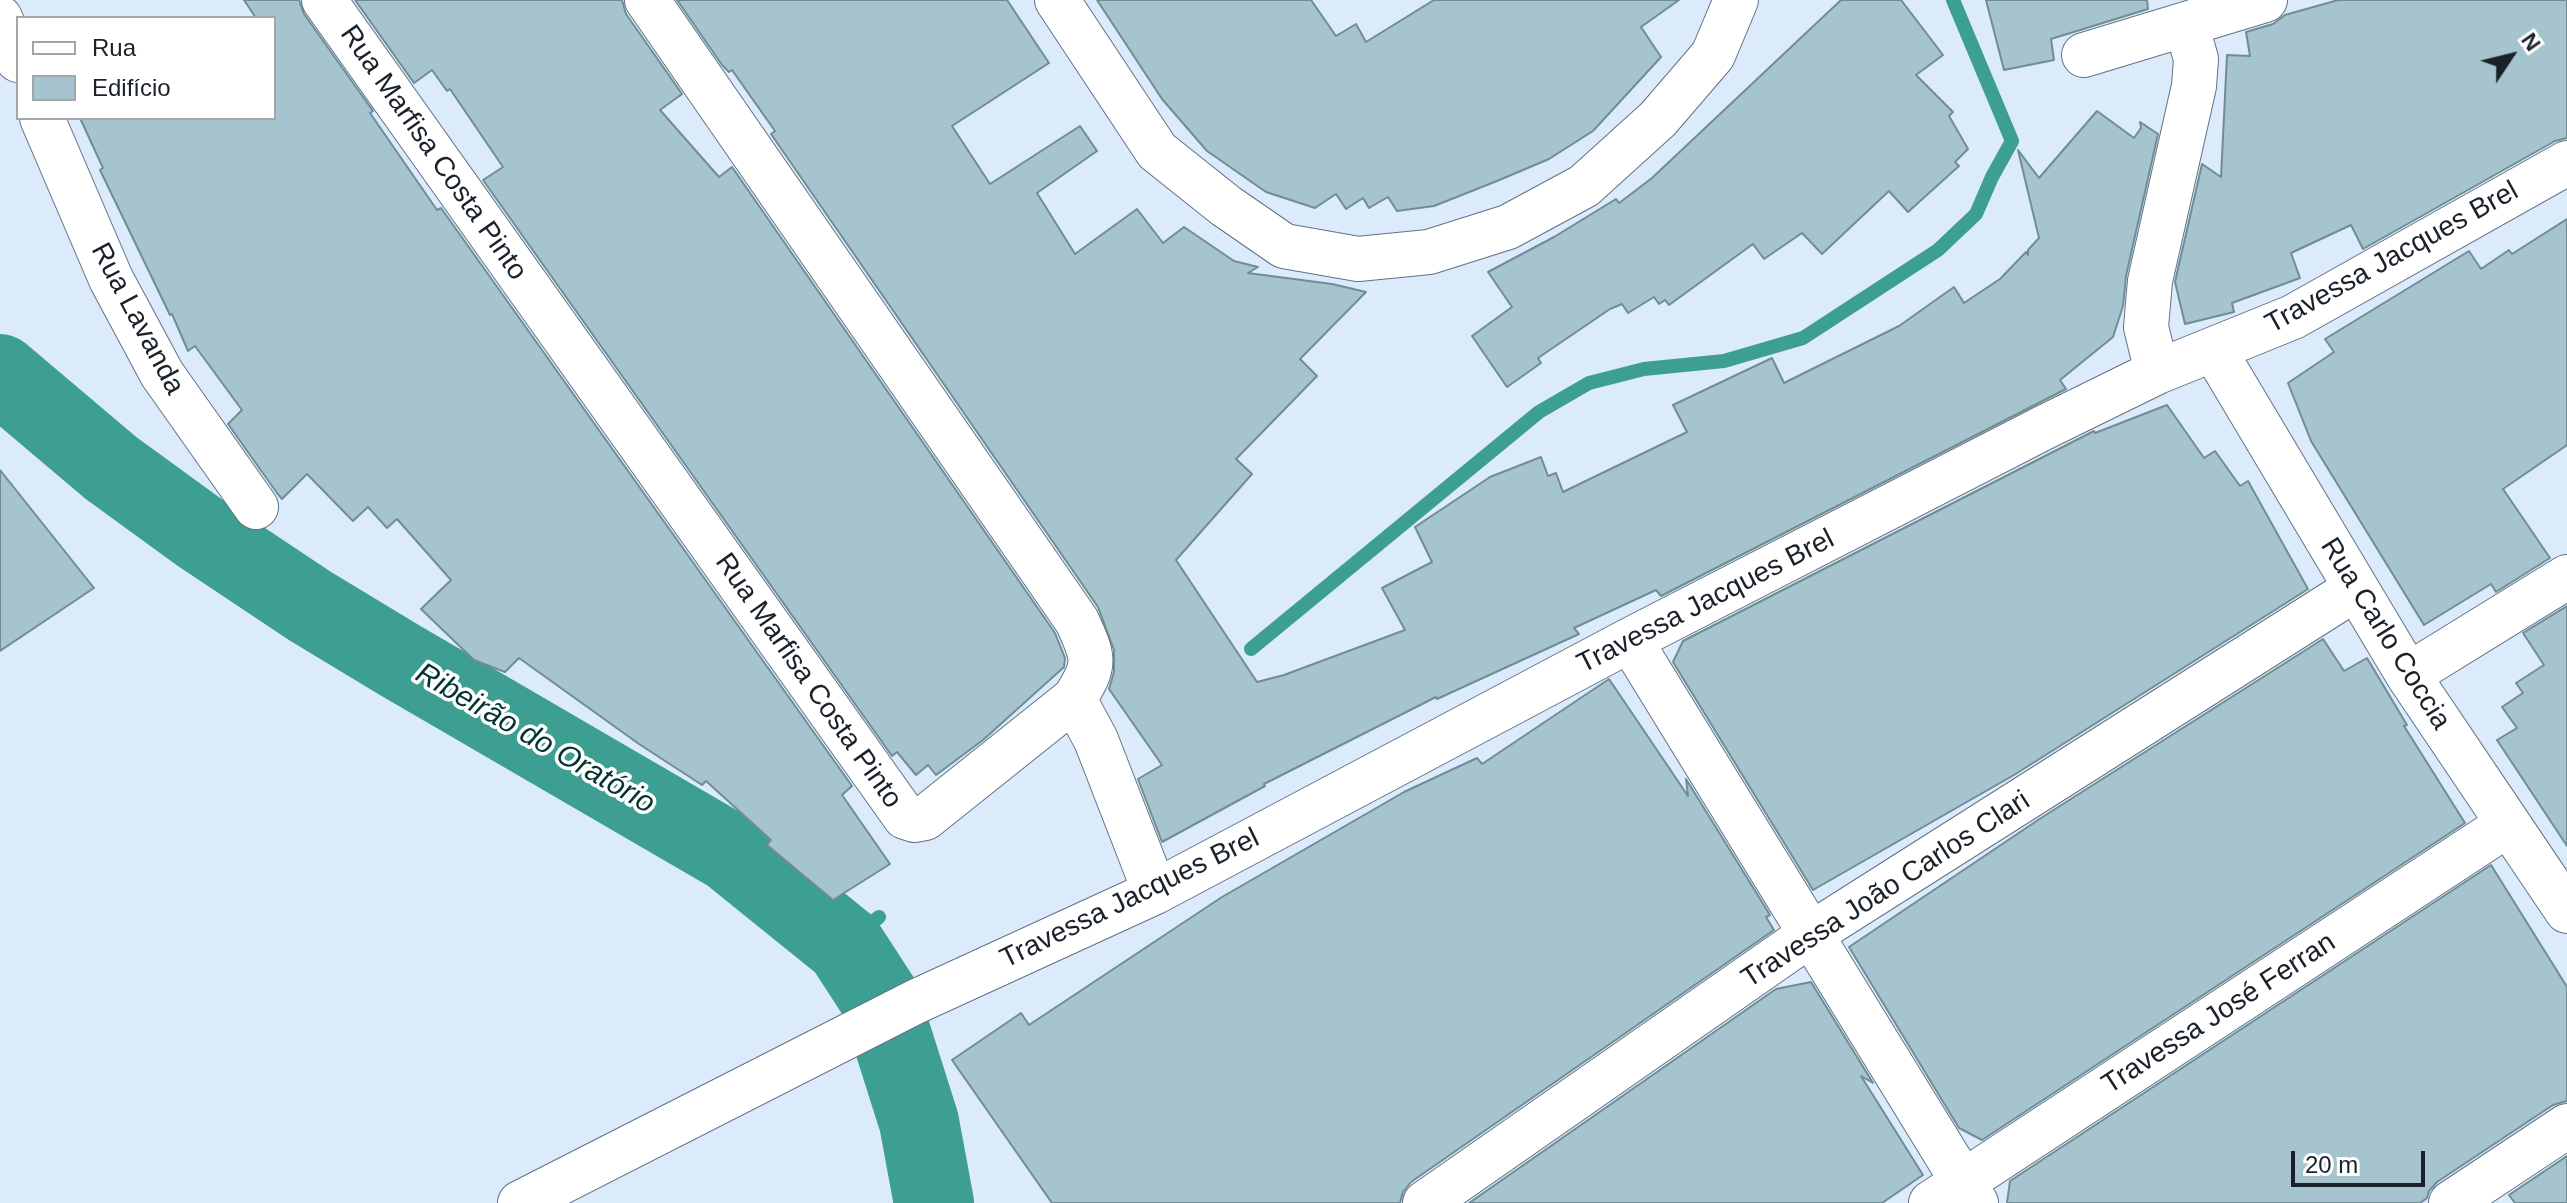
<!DOCTYPE html>
<meta charset="utf-8">
<style>
body{margin:0}
#map{position:relative;width:2567px;height:1203px;overflow:hidden;background:#dcebfc;font-family:Arial,sans-serif}
canvas{display:block}
.legend{position:absolute;left:16px;top:16px;width:260px;height:104px;box-sizing:border-box;background:#fff;border:2px solid #a3a6a9;margin:0;padding:10px 14px;list-style:none;font-size:24px;color:#1a2129}
.legend li{display:flex;align-items:center;gap:16px;height:40px}
.legend b{width:40px;border:2px solid #a3a6a9}
.north{position:absolute;left:2471px;top:16px;width:80px;height:80px;-webkit-text-stroke:6px #fff;paint-order:stroke;rotate:55deg;font-size:22px;font-weight:700;line-height:32px;text-align:center;color:#1a2129}
.north::after{content:'';display:block;margin:auto;width:28px;height:36px;background:#1a2129;clip-path:polygon(50% 0,100% 100%,50% 72%,0 100%)}
.scale{position:absolute;left:2291px;top:1151px;width:134px;height:36px;box-sizing:border-box;border:4px solid #1a2129;border-top:0;padding-left:10px;font-size:24px;line-height:28px;white-space:nowrap;color:#1a2129;-webkit-text-stroke:6px #fff;paint-order:stroke}
</style>
<div id="map">
<canvas width="2567" height="1203"></canvas>
<ul class="legend">
<li><b style="height:10px;background:#fff"></b>Rua</li>
<li><b style="height:22px;background:#a5c4cd"></b>Edifício</li>
</ul>
<div class="north">N</div>
<div class="scale">20 m</div>
</div>
<script>
const c = document.querySelector('canvas').getContext('2d');
c.lineJoin = 'round';
function stroke(path, color, width, dash) {
  c.strokeStyle = color;
  c.lineWidth = width;
  c.lineCap = dash ? 'butt' : 'round';
  c.setLineDash(dash || []);
  c.stroke(path);
}
function fillPath(path, color) {
  c.fillStyle = color;
  c.fill(path, 'evenodd');
}
function drawText(font, color, halo, rows, align = 'center') {
  c.font = font + ' Arial,sans-serif';
  c.lineWidth = 7;
  c.setLineDash([]);
  c.textBaseline = 'middle';
  c.strokeStyle = halo;
  c.fillStyle = color;
  for (const [text, x, y, turn = 0] of rows) {
    c.save();
    c.translate(x, y);
    c.rotate((+turn || 0) * Math.PI / 180);
    c.textAlign = isNaN(turn) ? turn : align;
    if (halo) c.strokeText(text, 0, 0);
    c.fillText(text, 0, 0);
    c.restore();
  }
}
const stream = new Path2D(`
 M1251,649L1539,412L1589,383L1644,369L1724,361L1803,338L1938,250L1976,214L1992,177L2012,141L1953,0
 M845,945L879,917`);
const river = new Path2D(`
 M0,374L111,468L199,532L310,606L401,661L731,853L845,945L880,999L919,1122L934,1203`);
const building = new Path2D(`
 M244,0H299L304,14L373,111L370,113L437,210L441,208L852,786L842,795L890,864L833,900L767,845L771,840L706,781L702,785L639,744L519,658L505,672L474,660L421,609L451,580L397,519L387,528L368,507L353,521L307,474L282,499L277,493L228,424L242,410L195,346L188,351L172,314L170,315L100,170L103,168L80,118H274V18H256Z
 M355,0H622L626,14L682,94L660,110L719,177L732,167L1055,633L1065,658L1064,667L983,740L936,775L928,765L916,775L897,752L892,756L483,180L503,167L450,89L447,91L432,70L414,83Z
 M677,0H1007L1049,63L952,126L990,184L1080,126L1097,151L1037,193L1075,254L1137,209L1163,243L1184,227L1234,261L1258,267L1248,273L1332,284L1366,292L1300,359L1317,376L1236,459L1252,474L1176,560L1257,682L1284,675L1405,630L1382,588L1432,562L1415,527L1490,477L1541,457L1548,476L1556,473L1563,492L1687,432L1673,405L1772,358L1784,383L1899,326L1954,287L1964,303L2000,279L2026,252L2028,255V250L2039,238L2018,150L2039,178L2097,111L2134,138L2141,128L2140,122L2158,134L2126,276L2123,306L2113,337L2060,380L2066,389L1661,596L1656,590L1574,628L1579,634L1437,699L1436,697L1264,784L1265,786L1162,842L1138,779L1162,765L1109,689L1114,672V650L1098,607L771,134L775,131L732,70L729,72L722,65Z
 M1097,0H1311L1336,36L1356,24L1366,42L1434,0H1679L1641,27L1661,57L1593,131L1549,159L1497,181L1434,206L1397,211L1388,197L1369,208L1363,198L1346,209L1336,194L1315,208L1266,192L1207,151L1162,99Z
 M1841,0H1901L1943,55L1916,75L1953,112L1949,116L1968,149L1955,162L1959,166L1908,212L1889,191L1822,254L1802,233L1764,259L1753,244L1669,305L1665,300L1659,304L1654,297L1628,313L1622,304L1610,309L1538,358L1541,363L1507,387L1472,336L1512,307L1488,272L1554,237L1616,199L1619,203L1631,194L1652,178Z
 M1986,0H2147L2148,9L2051,39L2054,60L2004,70Z
 M2338,0H2567V138L2555,141L2363,249L2351,225L2291,253L2300,278L2232,303L2234,312L2185,324L2175,282L2202,164L2221,177L2227,55L2250,56L2246,32L2273,24L2285,15Z
 M2567,219V445L2503,489L2550,558L2496,592L2491,584L2424,625L2311,441L2288,383L2334,352L2325,339L2469,251L2481,269L2509,250L2512,254Z
 M2167,405L2204,458L2215,451L2240,486L2248,481L2308,589L2014,775L1813,890L1673,662L1683,641L2094,431L2095,433Z
 M0,470L94,588L0,651Z
 M2567,606V846L2497,740L2517,728L2502,707L2523,693L2516,683L2544,665L2523,633Z
 M2323,639L2344,671L2367,658L2407,725L2404,726L2465,823L1982,1140L1959,1128L1849,947L2041,818Z
 M1609,679L1688,796L1686,779L1770,915L1766,917L1774,930L1411,1182L1403,1192L1400,1203H1052L952,1060L1021,1013L1029,1025L1222,897L1404,792L1477,758L1482,764Z
 M2491,865L2567,987V1101L2553,1105L2437,1182L2429,1191L2427,1198L2420,1203H2007L2010,1181Z
 M1811,982L1873,1083L1861,1076L1923,1175L1882,1203H1469L1776,989Z
 M2567,1156V1203H2515L2509,1195Z`);
const street = new Path2D(`
 M324,0L905,817L914,820L925,818L1074,699C1097,664 1094,658 1077,621L647,0
 M1057,0L1157,151L1226,206L1284,246L1358,259L1429,252L1508,227L1584,186L1658,119L1713,55L1736,0
 M0,18L18,60
 M2084,55L2265,0
 M42,118L111,279L162,374L256,507
 M2214,350L2408,675L2567,911
 M2157,372L2146,327L2150,281L2194,86L2196,59L2186,24
 M1630,640L1976,1203
 M2408,675L2567,577
 M1074,699L1096,740L1155,892
 M520,1203L915,1002L1155,892L1630,640L2045,427L2157,372L2293,317L2567,163
 M1425,1203L1811,934L2355,589
 M1931,1203L2507,825
 M2451,1203L2567,1126`);
const streetNames = [
 ["Rua Marfisa Costa Pinto",433,153,55],
 ["Travessa Jacques Brel",2392,258,-29],
 ["Rua Lavanda",137,319,62],
 ["Travessa Jacques Brel",1706,602,-27],
 ["Rua Carlo Coccia",2385,634,58],
 ["Rua Marfisa Costa Pinto",808,681,55],
 ["Travessa João Carlos Clari",1886,890,-33],
 ["Travessa Jacques Brel",1130,899,-26],
 ["Travessa José Ferran",2219,1014,-33]
];
const waterNames = [
 ["Ribeirão do Oratório",535,739,30]
];
stroke(stream, '#3d9e92', 14);
stroke(river, '#3d9e92', 80);
fillPath(building, '#a5c4cd');
stroke(building, '#708d95', 2);
stroke(street, '#617284', 46);
stroke(street, '#fff', 44);
drawText('28px', '#1a2129', '#fff', streetNames);
drawText('italic 30px', '#05342f', '#fff', waterNames);
</script>
